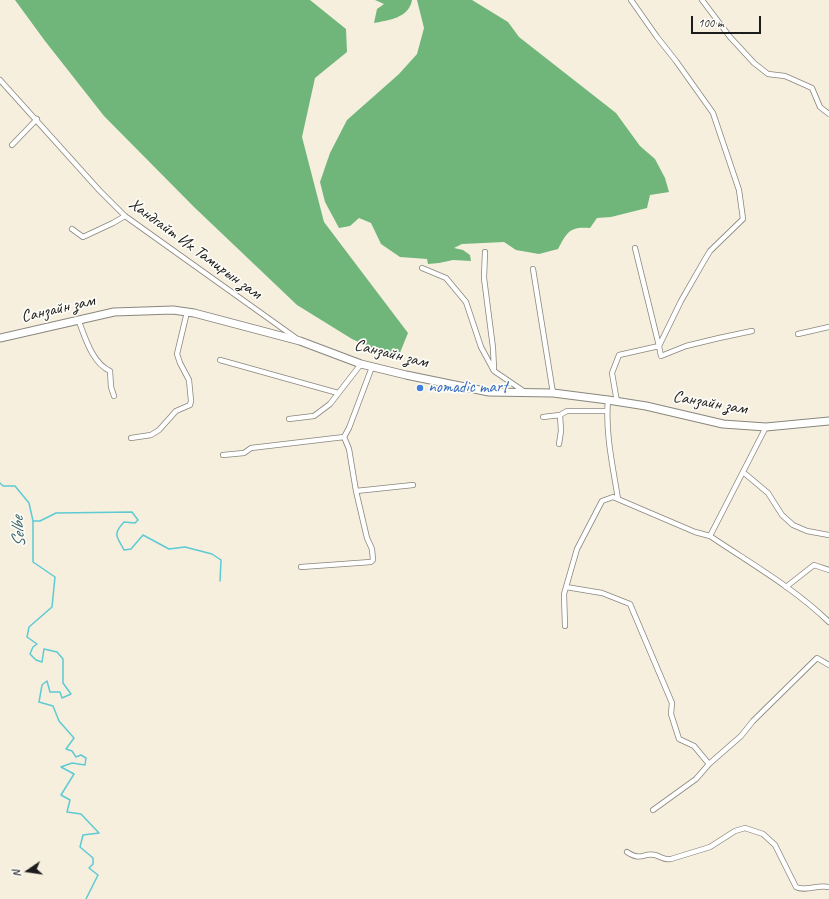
<!DOCTYPE html>
<meta charset="utf-8">
<style>
body{margin:0}
#map{position:relative;width:829px;height:899px;overflow:hidden;background:#f6efde;font-family:Caveat,sans-serif}
canvas{display:block}
.north{position:absolute;left:8px;top:851px;width:40px;height:40px;-webkit-text-stroke:3px #fdfcf7;paint-order:stroke;rotate:257deg;font-size:11px;font-weight:700;line-height:16px;text-align:center;color:#1c1c1c}
.north::after{content:'';display:block;margin:auto;width:14px;height:18px;background:#1c1c1c;clip-path:polygon(50% 0,100% 100%,50% 72%,0 100%)}
.scale{position:absolute;left:691px;top:16px;width:70px;height:18px;box-sizing:border-box;border:2px solid #1c1c1c;border-top:0;padding-left:5px;font-size:12px;line-height:14px;white-space:nowrap;color:#1c1c1c;-webkit-text-stroke:3px #fdfcf7;paint-order:stroke}
</style>
<div id="map">
<canvas width="829" height="899"></canvas>
<div class="north">N</div>
<div class="scale">100 m</div>
</div>
<script>
const c = document.querySelector('canvas').getContext('2d');
c.lineJoin = 'round';
function fillPath(path, color) {
  c.fillStyle = color;
  c.fill(path, 'evenodd');
}
function stroke(path, color, width, dash) {
  c.strokeStyle = color;
  c.lineWidth = width;
  c.lineCap = dash ? 'butt' : 'round';
  c.setLineDash(dash || []);
  c.stroke(path);
}
function drawText(font, color, halo, rows, align = 'center') {
  c.font = font + ' Caveat,sans-serif';
  c.lineWidth = 3.5;
  c.setLineDash([]);
  c.textBaseline = 'middle';
  c.strokeStyle = halo;
  c.fillStyle = color;
  for (const [text, x, y, turn = 0] of rows) {
    c.save();
    c.translate(x, y);
    c.rotate((+turn || 0) * Math.PI / 180);
    c.textAlign = isNaN(turn) ? turn : align;
    if (halo) c.strokeText(text, 0, 0);
    c.fillText(text, 0, 0);
    c.restore();
  }
}
const forest = new Path2D(`
 M15,0H310L346,29L347,52L315,78L302,137L324,222L408,333L397,360L352,339L297,305L194,207L104,116L45,41Z
 M375,0H412C409,18 389,20 374,23L377,9L384,4Z
 M417,0H472L508,22L519,37L616,113L640,146L655,159L665,178L669,192L650,195L647,208L611,217L597,218L590,228C570,226 567,232 558,249L539,254L516,250L504,242L462,244L454,248L463,250L470,255L471,261L453,260L439,263L428,264L427,259L400,257L381,244L371,223L359,218L350,226L339,228L325,202L320,182L330,153L347,120L399,74L417,54L424,28Z`);
const stream = new Path2D(`
 M0,483L3,486H15L29,503L33,521V562L55,577L52,607L29,627L27,637L37,644L33,647L30,654L36,660L42,662L44,649L57,652L63,659V683L71,694L62,698L60,692H50L47,681L42,685L39,702L53,706L59,721L74,738L66,749L72,751L76,757L81,755L86,758L85,765L72,763L61,767L74,774L61,795L70,800L67,812L81,814L99,833L83,835L80,847L93,858V864L89,868L98,875L86,899
 M33,521H40L56,513L132,512L138,520L135,523L124,522C112,535 117,536 124,550L131,549L143,535L169,549L185,547L212,554L221,560L220,581`);
const minor = new Path2D(`
 M631,0L657,37L676,61L713,113L739,190L743,219L710,251L704,261L681,301L659,346L661,356L686,346L719,338L752,331
 M702,0L730,37L754,63L768,74L785,76L812,88L820,107L829,114
 M0,80L99,190L125,216L296,338
 M12,145L37,119
 M72,229L83,237L113,223L125,216
 M485,252L484,278L493,348L494,369
 M422,268L446,278L466,302L481,347L494,371L525,392
 M533,269L553,393
 M78,319C85,337 92,363 110,371L111,387L114,396
 M798,334L829,327
 M220,360L338,393
 M608,400C605,433 613,467 618,499
 M617,402L612,373L619,355L659,346L635,248
 M543,417L560,415
 M289,419L314,416L330,404L361,364
 M131,438L151,435L159,430L176,411L190,405L191,401L189,380L180,363L177,354L187,312
 M559,444L561,431L560,415L567,411H607
 M223,455L244,453L251,448L344,437
 M743,472L768,493L782,515L793,525L807,531L829,535
 M356,491L413,485
 M710,536C750,563 794,588 829,622
 M301,567L371,562L373,560L372,549L367,538L356,491L349,449L344,437L349,428L372,367
 M566,587L602,593L630,604L672,703L671,714L679,739L694,746L709,764L696,779L653,810
 M786,587L814,565L829,570
 M565,626L564,594L577,549L602,501L613,497L695,532L710,536L766,427
 M709,764L741,736L753,721L817,658L829,665
 M627,852C642,862 643,852 655,855C662,857 663,860 671,859L710,847L735,831L745,828L763,834L775,845L796,887C806,892 818,884 829,887`);
const secondary = new Path2D(`
 M0,338L114,312L173,310L194,313L300,341L361,364L406,375L489,392L553,393L608,400L646,406L723,424L766,427L829,421`);
const markers = [
 [420,388,4,"#3f7fe0"]
];
const streetNames = [
 ["Хандгайт Их Тамирын зам",195,249,36],
 ["Санзайн зам",58,309,-13],
 ["Санзайн зам",391,354,14],
 ["Санзайн зам",710,403,10]
];
const shopNames = [
 ["nomadic mart",428,388]
];
const waterNames = [
 ["Selbe",19,532,-94]
];
fillPath(forest, '#70b67a');
stroke(stream, '#5dcad4', 1.5);
stroke(minor, '#89867d', 6);
stroke(secondary, '#89867d', 9);
stroke(minor, '#fff', 4.5);
stroke(secondary, '#fff', 7);
for (const [x, y, r, color] of markers) {
  const dot = new Path2D();
  dot.arc(x, y, r, 0, 2 * Math.PI);
  c.fillStyle = color;
  c.fill(dot);
  stroke(dot, '#fdfcf7', 1.5);
}
drawText('17px', '#1c1c1c', '#fdfcf7', streetNames);
drawText('17px', '#366cbe', '#fdfcf7', shopNames, 'left');
drawText('italic 18px', '#366266', '#fdfcf7', waterNames);
</script>
